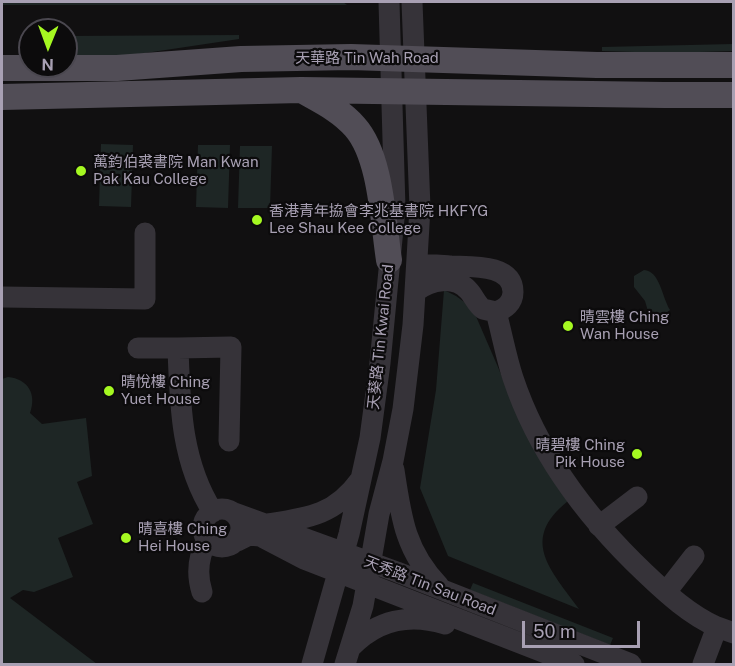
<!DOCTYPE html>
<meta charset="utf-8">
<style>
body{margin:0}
#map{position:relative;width:735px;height:666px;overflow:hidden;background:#111011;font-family:"Public Sans",sans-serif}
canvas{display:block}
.frame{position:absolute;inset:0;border:3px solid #a8a0b3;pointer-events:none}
.north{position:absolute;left:18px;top:18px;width:60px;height:60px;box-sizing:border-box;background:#0c0b0c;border:2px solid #4a474f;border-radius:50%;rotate:181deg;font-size:16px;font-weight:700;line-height:24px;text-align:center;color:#a8a0b3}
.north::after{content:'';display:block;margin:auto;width:21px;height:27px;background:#a5f821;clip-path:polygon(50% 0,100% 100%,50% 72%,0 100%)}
.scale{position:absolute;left:522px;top:621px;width:118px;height:27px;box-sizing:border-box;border:3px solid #a8a0b3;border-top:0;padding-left:8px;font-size:18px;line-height:21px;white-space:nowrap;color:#a8a0b3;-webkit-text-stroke:4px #0c0b0c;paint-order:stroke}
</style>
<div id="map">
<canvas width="735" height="666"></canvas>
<div class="frame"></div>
<div class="north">N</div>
<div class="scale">50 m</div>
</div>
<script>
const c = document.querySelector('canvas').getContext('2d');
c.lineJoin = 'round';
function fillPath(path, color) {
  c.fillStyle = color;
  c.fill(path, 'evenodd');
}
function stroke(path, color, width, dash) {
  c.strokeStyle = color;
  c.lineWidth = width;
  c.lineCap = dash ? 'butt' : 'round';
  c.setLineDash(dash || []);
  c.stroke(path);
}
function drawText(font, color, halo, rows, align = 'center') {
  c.font = font + ' "Public Sans","Noto Sans TC",sans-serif';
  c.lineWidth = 4.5;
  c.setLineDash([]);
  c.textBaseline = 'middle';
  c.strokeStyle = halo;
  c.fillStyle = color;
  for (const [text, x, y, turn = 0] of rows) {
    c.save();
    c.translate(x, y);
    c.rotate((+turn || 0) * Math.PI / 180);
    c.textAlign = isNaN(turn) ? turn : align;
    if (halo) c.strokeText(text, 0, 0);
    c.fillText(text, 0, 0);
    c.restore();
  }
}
const green = new Path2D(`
 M2,2H343L347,5H2Z
 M239,35V39L112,58H66V36Z
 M733,44L734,51L666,53L602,51V47Z
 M101,144L133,145L131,207L99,206Z
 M198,145H230L228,208L196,207Z
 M240,146H272L270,208H238Z
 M644,270C660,271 662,297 670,310L663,315L660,323L650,318L645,301L634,287V276Z
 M444,290L456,296L467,304L475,314L504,381L568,501C519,540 551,570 579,609L448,556L420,488L436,390Z
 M8,377C28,379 37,394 30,413L42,424L86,418L92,476L77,482L93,524L58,538L73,577L34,592L23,590L10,598L97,664H2V379Z
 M473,583L613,638L610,645L470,590Z`);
const minor = new Path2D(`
 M416,291C431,280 454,275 468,290C474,296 476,304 483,309L496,312C505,309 513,303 513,292C513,263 469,267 451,266C439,265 430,264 418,265
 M2,297L145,299V233
 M496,312C502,334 506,357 513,378C538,453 588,519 645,573C667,594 690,615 717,627
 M138,348H178
 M394,470C401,517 405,551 439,586
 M203 528a19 19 0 1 1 38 0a19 19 0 1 1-38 0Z
 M213,512C181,462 180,405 178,348L231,347L229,441
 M232,512L397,572L631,664
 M268,524C308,518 335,515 360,480
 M599,526L637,497
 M237,541L249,535L260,536L304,559L574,664
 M202,592C196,573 198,557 207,540
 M666,592L694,556
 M351,647C377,620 410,613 445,624
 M312,664L349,534L370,438L380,363L395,208L389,2
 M345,664L363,606L379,514L393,461L403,409L413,325L420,208L412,2
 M703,664L717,627L734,633`);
const major = new Path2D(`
 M2,68H117L241,59L351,57L597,65H734
 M305,92C323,102 341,111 355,127C381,156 383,221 389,260
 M2,97L301,90L664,95H734`);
const markers = [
 [81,171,6,"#a5f821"],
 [257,220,6,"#a5f821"],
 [568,326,6,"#a5f821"],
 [109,391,6,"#a5f821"],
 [637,454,6,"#a5f821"],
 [126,538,6,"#a5f821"]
];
const streetNames = [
 ["天華路 Tin Wah Road",367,58],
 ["天葵路 Tin Kwai Road",381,337,-84],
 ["天秀路 Tin Sau Road",430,586,21]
];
const poiNames = [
 ["萬鈞伯裘書院 Man Kwan",93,162],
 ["Pak Kau College",93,179],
 ["香港青年拹會李兆基書院 HKFYG",269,211],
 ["Lee Shau Kee College",269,228],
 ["晴雲樓 Ching",580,317],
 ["Wan House",580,334],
 ["晴悅樓 Ching",121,382],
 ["Yuet House",121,399],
 ["晴碧樓 Ching",625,445,"right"],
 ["Pik House",625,462,"right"],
 ["晴喜樓 Ching",138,529],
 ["Hei House",138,546]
];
fillPath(green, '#1e2625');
stroke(minor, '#363339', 21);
stroke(major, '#514d56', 26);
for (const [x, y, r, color] of markers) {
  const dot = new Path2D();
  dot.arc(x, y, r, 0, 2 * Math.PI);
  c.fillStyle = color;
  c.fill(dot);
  stroke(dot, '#0c0b0c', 2);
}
drawText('15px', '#a8a0b3', '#0c0b0c', streetNames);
drawText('15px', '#a8a0b3', '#0c0b0c', poiNames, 'left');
</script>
